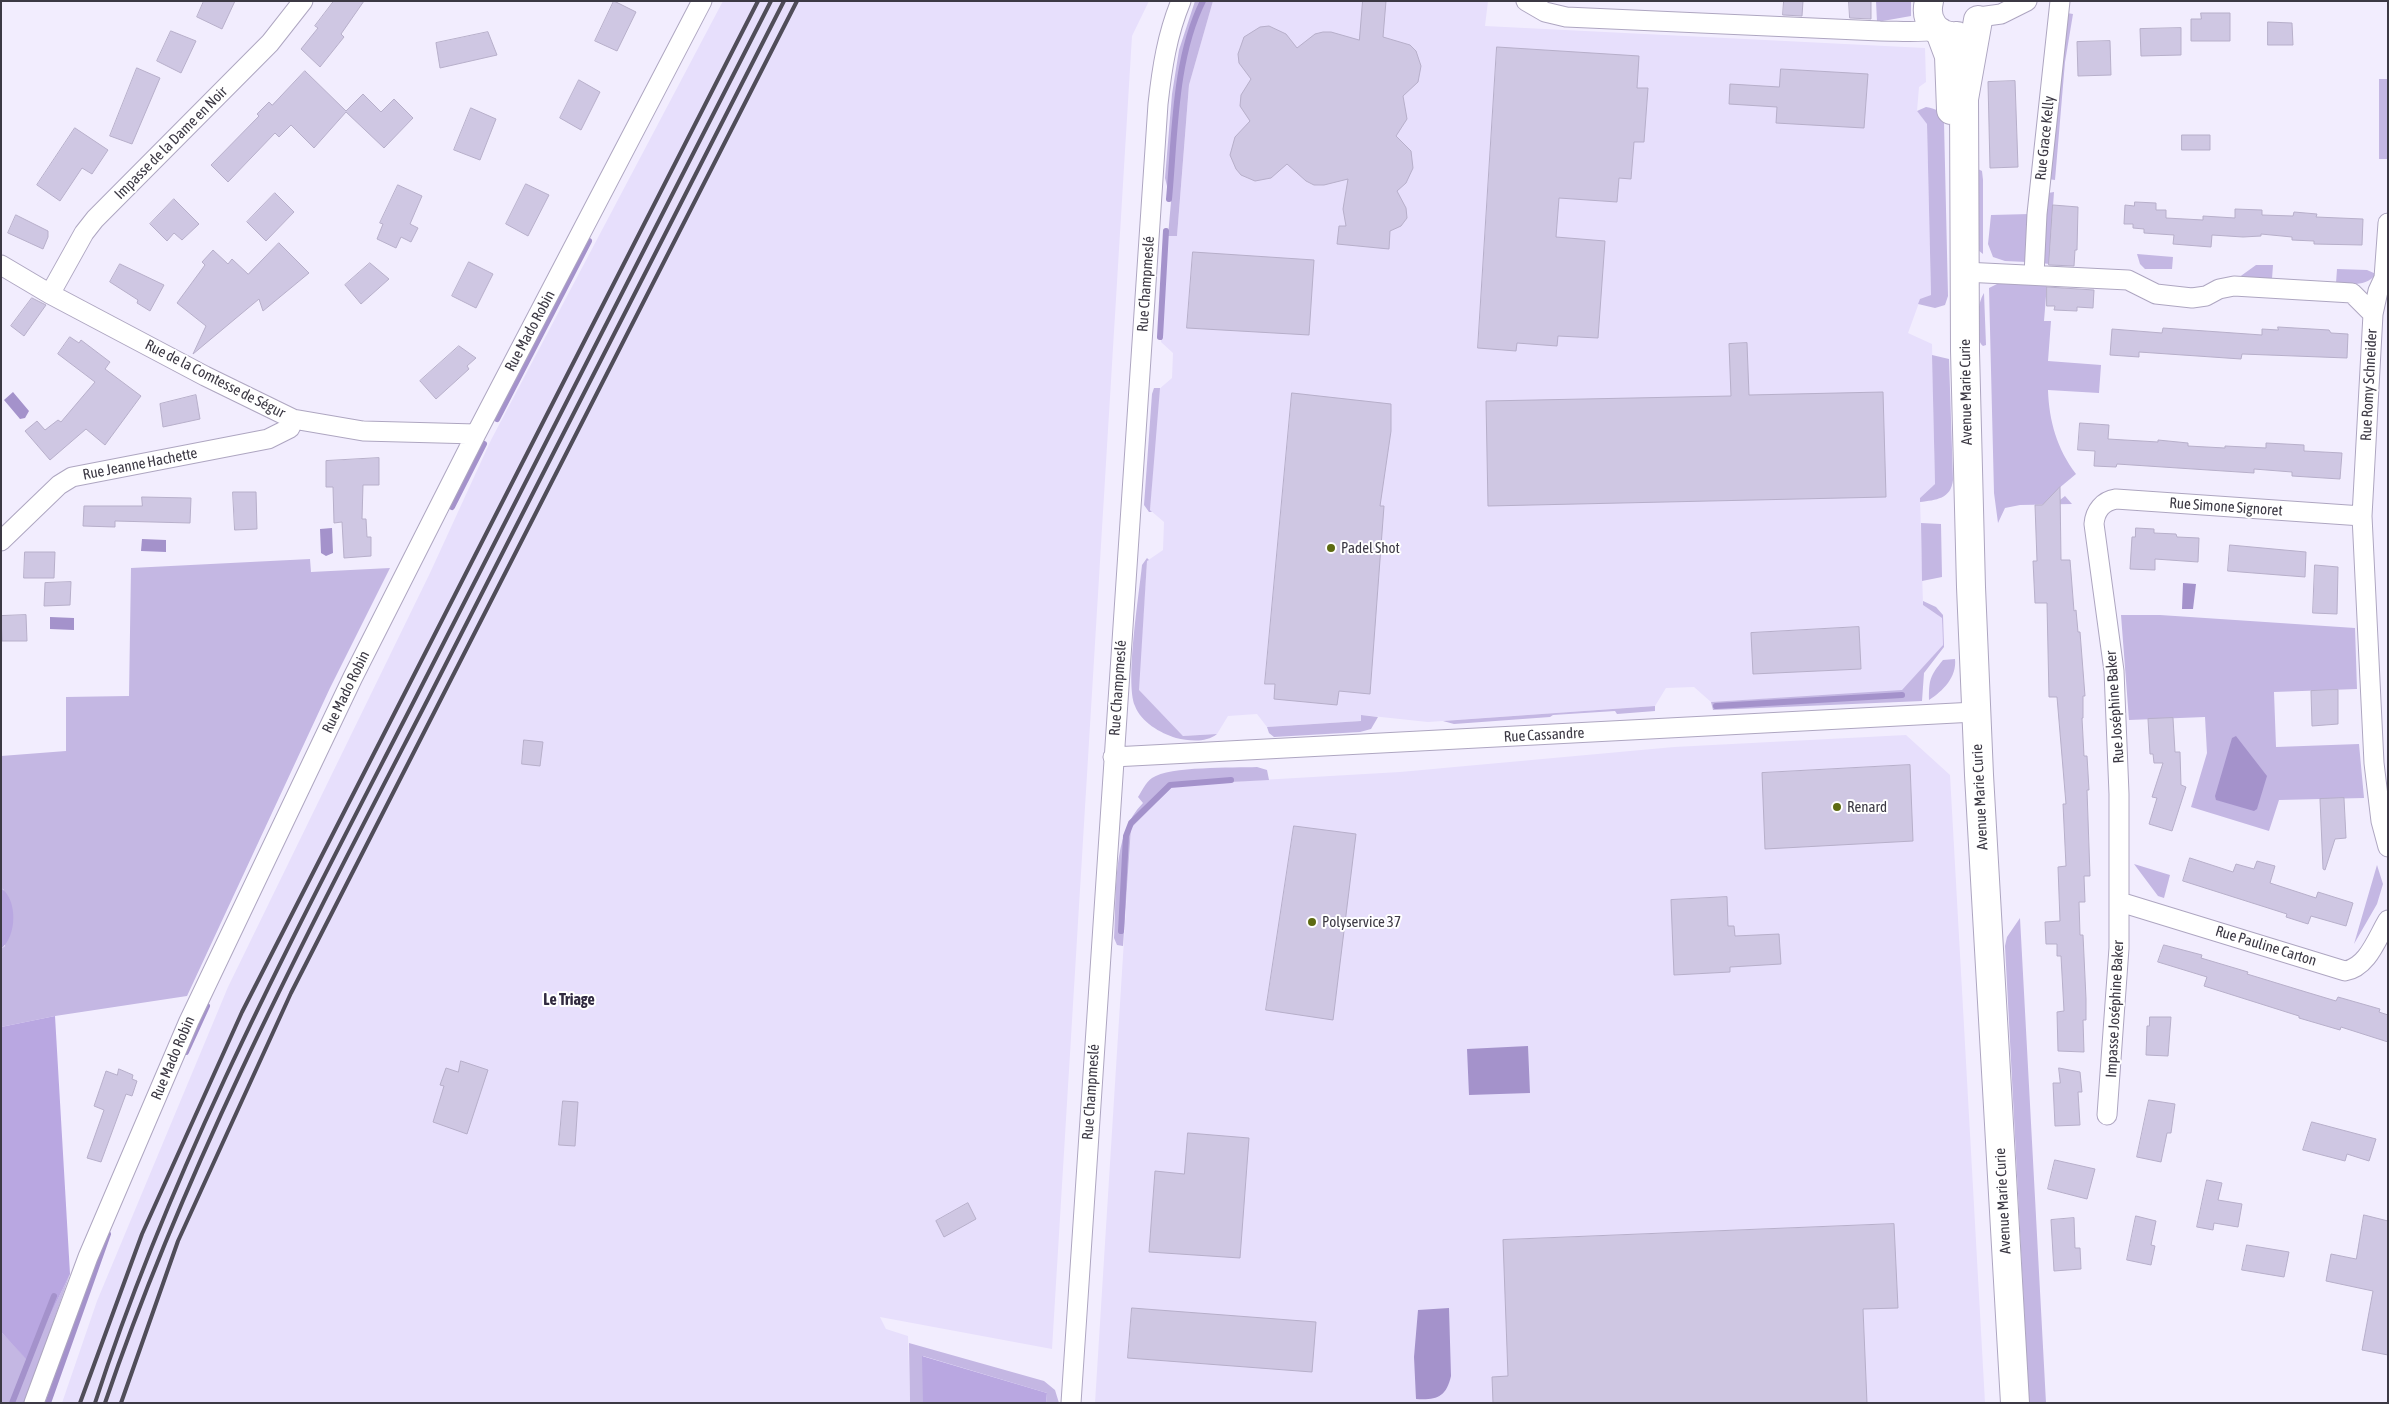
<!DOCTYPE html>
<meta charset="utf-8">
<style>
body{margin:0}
#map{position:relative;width:2389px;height:1404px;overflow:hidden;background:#f2edfe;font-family:"Asap Condensed",sans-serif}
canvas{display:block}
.frame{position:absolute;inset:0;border:2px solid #3c3944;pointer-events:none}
</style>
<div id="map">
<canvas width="2389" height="1404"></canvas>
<div class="frame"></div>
</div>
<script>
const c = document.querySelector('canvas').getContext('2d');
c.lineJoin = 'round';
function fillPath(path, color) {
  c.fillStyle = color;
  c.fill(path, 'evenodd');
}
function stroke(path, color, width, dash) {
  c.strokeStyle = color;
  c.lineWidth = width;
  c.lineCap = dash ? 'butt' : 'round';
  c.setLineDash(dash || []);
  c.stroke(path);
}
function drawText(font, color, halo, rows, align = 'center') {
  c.font = font + ' "Asap Condensed",sans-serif';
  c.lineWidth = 4;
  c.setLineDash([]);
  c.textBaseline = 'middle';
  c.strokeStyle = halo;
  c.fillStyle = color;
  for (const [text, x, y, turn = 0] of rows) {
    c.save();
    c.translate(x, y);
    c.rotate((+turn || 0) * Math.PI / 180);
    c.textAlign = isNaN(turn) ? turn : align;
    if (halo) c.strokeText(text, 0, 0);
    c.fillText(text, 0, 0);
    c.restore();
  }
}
const built = new Path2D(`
 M723,1H1149L1132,36L1052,1349L880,1317L886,1329L908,1336L910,1403H62L97,1301L228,987L430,573L491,440Z
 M1213,1H1488L1485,26L1925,48L1926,82L1919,87L1917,111L1927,123L1931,295L1920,300L1908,333L1932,344L1935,484L1920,498L1923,605L1942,618L1943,645L1902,691L1711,702L1694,687L1666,688L1655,706L1428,722L1362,715L1361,721L1267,727L1257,714L1228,716L1217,734L1183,736L1138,690L1147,561L1163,550L1164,522L1150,510L1158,390L1172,378L1173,353L1161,342L1168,236H1177L1189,85Z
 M1906,735L1950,775L1985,1403H1095L1131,828L1174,785L1400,772L1674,747Z`);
const green = new Path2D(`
 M1195,1H1213L1189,85L1177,236H1168L1171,202L1165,178L1172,94L1179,50Z
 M1876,1H1911V16L1877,22Z
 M2067,13L2073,14L2065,62L2055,180L2048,179Z
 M2379,79H2388V159H2379Z
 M1926,107C1937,109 1942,111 1944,122L1948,296L1945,305L1935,308L1918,304L1920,299L1931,295L1927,124L1917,111Z
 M1978,169L1982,171L1983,180V254L1978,250Z
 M2054,192L2049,264L2041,263L2048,193Z
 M2030,214L2027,262L2005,261L1993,257L1988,244L1991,215Z
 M2137,254L2173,257L2172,269H2145L2140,264Z
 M2256,265H2273L2272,279L2238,278Z
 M2337,269L2367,270L2376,274C2366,287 2352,284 2336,283Z
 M2001,282L2047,284L2044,321H2051L2048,361L2101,365L2099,393L2048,390C2049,421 2057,449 2076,474L2058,489L2060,500L2065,496L2072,504L2020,505L2005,508L1998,523L1994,493L1989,288Z
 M1984,293L1986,345L1983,346C1973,338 1977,303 1984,293Z
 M1932,355L1949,359L1953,480C1951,499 1936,500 1920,502V498L1935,484Z
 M1154,388H1160L1150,510L1152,512H1149L1144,505L1152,394Z
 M1921,523L1941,524L1942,577L1922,581Z
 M1147,558L1149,560L1147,561L1139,690L1183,736L1217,734C1206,743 1189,741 1176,738C1160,733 1141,722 1135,706C1125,682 1139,595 1142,565Z
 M310,559L311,572L390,568L330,688L187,996L55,1016L1,1027V949L5,946L4,890L1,888V756L66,751V697L129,696L131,568Z
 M1923,601L1936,607L1943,615L1944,647L1924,673L1922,701L1713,710L1711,702L1902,690L1943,645L1942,618L1923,605Z
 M2121,615H2160L2355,628L2357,689L2274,692L2276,747L2359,744L2364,798L2279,800L2269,831L2191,807L2207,753L2205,717L2129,720Z
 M1955,659C1957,677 1943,691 1929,700C1929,679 1930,676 1943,660Z
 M1655,706V711L1617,714L1615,711L1553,715L1550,717L1454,724L1443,721Z
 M1361,715L1378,717L1371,729L1360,732L1274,737L1269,733L1267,727L1361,721Z
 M1257,767L1267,770L1269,780L1174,785L1131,828L1123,946L1117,945L1114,938C1117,896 1111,834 1143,803L1138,797C1142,791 1145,783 1152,778C1170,766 1233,768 1257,767Z
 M2134,864L2170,875L2164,898L2158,896Z
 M2377,865L2383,884L2377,904L2354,944Z
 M2020,918L2046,1403H2029L2005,946L2007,937Z
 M70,1274L25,1403H1V1332L28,1360Z
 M909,1343L1044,1381L1055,1390L1059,1403H1046L1047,1393L923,1356V1403H910Z`);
const forest = new Path2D(`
 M1,888C18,900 17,936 1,949Z
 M55,1016L70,1274L28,1361L1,1332V1027Z
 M922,1356L1047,1393L1046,1403H923Z`);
const water = new Path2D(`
 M13,392L29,411L25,418L20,419L4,400Z
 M332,528L333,553L326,556L321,553L320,529Z
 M142,539L166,540V552L141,551Z
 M2183,583L2196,584L2193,609H2182Z
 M50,617L74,618V630L50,629Z
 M2236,736L2267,776L2257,809L2254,811L2216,800L2215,796L2232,738Z
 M1528,1046L1530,1093L1469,1095L1467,1049Z
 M1449,1308L1451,1376C1446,1398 1436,1400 1416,1399L1414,1357L1418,1310Z`);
const stream = new Path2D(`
 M1169,199C1175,136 1174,59 1203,1
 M1160,337L1166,231
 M497,419L589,241
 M452,507L484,444
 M1716,706L1902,695
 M1121,931L1126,836L1131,823L1170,785L1231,780
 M186,1052L207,1006
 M12,1403L54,1296
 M48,1403L108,1234`);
const building = new Path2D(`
 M204,1H235L222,29L197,17Z
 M334,1H364L341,34L344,37L320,67L301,49L318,28L315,26Z
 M614,1L636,12L617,51L595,41Z
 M1363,1H1386L1383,37L1410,45L1416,51L1421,66L1418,82L1403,96L1407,119L1396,136L1411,151L1413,168L1406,183L1397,191L1406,208L1407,218L1401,226L1390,231L1389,249L1337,244L1339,226H1346L1343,209L1348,179L1324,185H1314L1306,181L1287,164L1271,178L1255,181L1241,175L1236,169L1230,155L1235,137L1250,121L1240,106L1241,95L1251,79L1239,63L1238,54L1244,37L1260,27L1269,26L1286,34L1297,48L1315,34L1323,32H1331L1359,40Z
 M1784,1H1803L1802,16L1783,15Z
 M1849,1H1871V19L1850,18Z
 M2201,13H2230V41H2191V19H2201Z
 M2268,22L2292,23L2293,45H2268Z
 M2181,28V55L2141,56L2140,29Z
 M171,31L196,41L181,73L157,61Z
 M488,32L497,55L440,68L436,43Z
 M2110,41L2111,75L2078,76L2077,42Z
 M1497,47L1639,56L1637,88H1648L1644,142H1634L1631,179L1619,178L1617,202L1559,198L1556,237L1605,241L1598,338L1558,336L1557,346L1517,343L1516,351L1478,348Z
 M137,68L160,78L132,144L110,136Z
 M1781,69L1868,74L1864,128L1776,123L1777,107L1729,104L1730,84L1779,87Z
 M305,71L346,111L363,94L381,112L394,99L413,118L384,148L346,112L314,148L291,125L279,137L275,133L228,182L211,165L259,116L257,114L269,102L272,105Z
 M579,80L600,92L581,130L560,118Z
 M2015,81L2018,167L1990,168L1988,82Z
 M471,108L496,119L480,160L454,150Z
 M75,128L108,150L92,174L82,168L60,201L37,185Z
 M2182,135H2210V150H2182Z
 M526,184L549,195L528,236L506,224Z
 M398,185L422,196L410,224L418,228L411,242L401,237L396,248L377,239L383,224L380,223Z
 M275,193L294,212L266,241L247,222Z
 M174,199L199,224L182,240L174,233L167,241L150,224Z
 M2135,202L2156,203V210H2166V218L2203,220V216L2235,218V209L2262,210V215L2293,216L2294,212L2317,214L2316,217L2363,219L2362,245L2314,244V241L2292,240V237L2261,234V236L2243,237L2212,235L2211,247L2173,244L2174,235L2144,233V229L2133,228V224H2124L2125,205L2134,206Z
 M2053,205L2078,207L2077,250H2075L2074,266L2049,265Z
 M16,215L48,231V237L43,249L8,233Z
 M279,243L309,273L263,311L259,299L193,354L206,326L177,303L205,265L202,262L213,250L228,264L232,259L248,274Z
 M1193,252L1314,260L1309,335L1187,328Z
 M469,262L493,274L476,308L452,296Z
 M370,263L389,279L361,304L345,285Z
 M120,264L164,285L150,311L137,303L138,300L110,282Z
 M2047,287L2094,290L2093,308L2077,307V311L2054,310L2055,306H2047Z
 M32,298L46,305L24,336L11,326Z
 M2278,327L2329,330L2331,333L2348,334L2347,358L2242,354L2241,359L2139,352V357L2110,355L2112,329L2162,333L2163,328L2262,335V329L2278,330Z
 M70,337L79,343L81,340L110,362L105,369L141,396L105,445L86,429L50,460L25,431L37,421L45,430L58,420L61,422L95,382L58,354Z
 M1747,343L1749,395L1883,392L1886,497L1488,506L1486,401L1731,396L1729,344Z
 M459,346L476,358L467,366L469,369L436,399L420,381Z
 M1292,393L1391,404V431L1380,506H1384L1370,694L1339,691L1337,705L1274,699L1275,684H1265Z
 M196,395L200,419L163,427L160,404Z
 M2080,423L2109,425L2108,439L2158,442V440L2188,443V446L2225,448V446L2266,448V443L2304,445V451L2342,453L2340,479L2292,476V472L2254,469V473L2117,464L2116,467L2094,466L2095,451L2078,450Z
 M379,458V485H363L362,519H366L367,537H371V556L344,558L342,522L334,523L333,487H326V461Z
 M2060,487L2061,560H2070L2074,611L2076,610L2078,632H2080L2085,696H2083V718H2082L2084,756H2087L2089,790H2087L2090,876H2084L2085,902H2079L2080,935H2083L2086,999V1020H2083L2084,1052L2058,1051L2057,1012L2064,1011L2061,956H2057V944H2046L2045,922L2060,921L2058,867L2066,866L2063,804H2066L2057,697H2049L2047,603H2035L2033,561H2037L2035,505H2042Z
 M233,492H256L257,529L235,530Z
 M142,497L191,498L190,523L115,521V527L83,526L84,506H142Z
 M2136,528L2154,529V533L2176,534L2177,537L2199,538L2198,562L2155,559V570L2130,569L2132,537H2135Z
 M2230,545L2306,552L2305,577L2228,571Z
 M25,552H55L54,578H24Z
 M2315,565L2338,567L2337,614L2313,613Z
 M71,582L70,605L44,606L45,583Z
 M26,615L27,641H2L1,616Z
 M1859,627L1861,669L1753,674L1751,633Z
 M2338,690V724L2312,726L2311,691Z
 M2173,718L2175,752H2180L2181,785L2186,787L2172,831L2149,824L2157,798L2152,797L2163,763H2154L2153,754H2150L2148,719Z
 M524,740L543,742L540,766L522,764Z
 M1910,765L1913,841L1765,849L1762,773Z
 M2344,798L2346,838L2335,839L2325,870L2323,869L2320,799Z
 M1294,826L1356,834L1333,1020L1266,1010Z
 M2190,858L2233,872L2236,864L2254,869L2257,861L2275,866L2270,883L2316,898L2318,892L2353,903L2346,926L2311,916L2308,924L2286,917L2287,914L2183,881Z
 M1727,897L1728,926H1734L1735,936L1779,934L1781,964L1730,967V972L1674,975L1671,900Z
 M2164,945L2202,955L2201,958L2248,972L2247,974L2306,992L2336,1001L2338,997L2380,1009L2379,1012L2388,1015V1042L2341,1027L2340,1030L2299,1018V1016L2204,986L2207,977L2158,962Z
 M2150,1017H2171L2168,1056L2146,1055L2147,1026H2149Z
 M461,1061L488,1070L467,1134L433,1122L444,1086L440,1085L446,1068L458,1072Z
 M2059,1068L2080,1072L2082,1092H2078L2080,1125L2055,1126L2053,1083H2060Z
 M119,1069L133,1075L132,1079L137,1081L132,1096L126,1094L101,1162L87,1158L104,1110L94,1106L106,1071L117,1075Z
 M2149,1100L2175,1104L2171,1133H2167L2161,1162L2137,1157Z
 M563,1101L578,1102L575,1146L559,1145Z
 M2312,1122L2376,1139L2369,1161L2347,1154L2345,1161L2303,1150Z
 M1188,1133L1249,1138L1240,1258L1149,1252L1155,1171L1184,1174Z
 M2055,1160L2095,1169L2087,1199L2048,1189Z
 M2207,1180L2222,1183L2218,1200L2242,1204L2238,1227L2214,1223L2213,1230L2197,1227Z
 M968,1203L976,1219L944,1237L936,1221Z
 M2364,1215L2388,1221V1355L2362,1350L2373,1291L2326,1281L2331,1254L2356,1259Z
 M2136,1216L2156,1221L2151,1245L2155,1246L2151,1265L2127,1260Z
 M2074,1218L2075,1248H2080L2081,1269L2054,1271L2051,1220Z
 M1894,1224L1898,1308L1863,1309L1867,1403H1493L1492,1377L1508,1376L1503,1240Z
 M2247,1245L2289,1252L2284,1277L2242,1270Z
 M1132,1308L1316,1322L1312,1372L1128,1358Z`);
const minor = new Path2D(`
 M1526,1L1545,12L1566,17L1880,31C1899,31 1917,33 1936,30
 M1979,17L2001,14L2027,1
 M1,265L50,294L205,376L293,419L363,431L476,434
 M1964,272L2128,280L2156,294L2192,298L2206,296L2219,289L2234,286L2352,293L2373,314L2362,516L2374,763L2381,821L2388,847
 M2034,275L2037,214L2060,1
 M50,294L84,233L95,219L270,43L303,1
 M2373,314L2378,291L2384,278L2388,223
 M1,541L59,485L72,477L268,439L290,428L293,419
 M1113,757L1975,712
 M2120,902L2345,971C2368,967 2377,938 2388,920
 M2107,1115L2119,948V794L2114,671L2094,524C2095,511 2103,501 2116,499L2362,516
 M34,1403L88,1257L189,1021L353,677L476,434L702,1
 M1071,1403L1158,104C1162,68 1167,35 1181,1`);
const secondary = new Path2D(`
 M1929,1C1924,21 1937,38 1957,36
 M1978,20L1964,99L1965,351L1971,587L1979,775L2015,1403
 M1940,32L1949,56L1951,110`);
const rail = new Path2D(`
 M80,1403L142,1234L242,1012L758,1
 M95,1403C174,1159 295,933 412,705C532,471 651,236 771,1
 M105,1403C188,1158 310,928 428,699C548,467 666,234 784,1
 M121,1403L178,1241L291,993L797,1`);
const markers = [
 [1331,548,5,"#5d6a12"],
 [1837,807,5,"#5d6a12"],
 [1312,922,5,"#5d6a12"]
];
const streetNames = [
 ["Rue Grace Kelly",2045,138,-84],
 ["Impasse de la Dame en Noir",171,143,-45],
 ["Rue Champmeslé",1146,284,-86],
 ["Rue Mado Robin",530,331,-62],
 ["Rue de la Comtesse de Ségur",215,379,27],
 ["Rue Romy Schneider",2369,385,-87],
 ["Avenue Marie Curie",1966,392,-91],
 ["Rue Jeanne Hachette",140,464,-11],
 ["Rue Simone Signoret",2226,507,4],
 ["Rue Champmeslé",1118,688,-86],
 ["Rue Mado Robin",346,692,-64],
 ["Rue Joséphine Baker",2115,707,-94],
 ["Rue Cassandre",1544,735,-3],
 ["Avenue Marie Curie",1980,797,-93],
 ["Rue Pauline Carton",2266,946,17],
 ["Impasse Joséphine Baker",2115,1009,-87],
 ["Rue Mado Robin",173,1058,-67],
 ["Rue Champmeslé",1091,1092,-86],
 ["Avenue Marie Curie",2003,1201,-93]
];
const poiNames = [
 ["Padel Shot",1341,548],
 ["Renard",1847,807],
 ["Polyservice 37",1322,922]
];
const neighbourhoodNames = [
 ["Le Triage",569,1000]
];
fillPath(built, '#e7dffc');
fillPath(green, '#c4b7e3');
fillPath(forest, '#b9a7e1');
fillPath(water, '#a492cb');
stroke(stream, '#a492cb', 6);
fillPath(building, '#cfc7e3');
stroke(building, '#b7afca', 1);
stroke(minor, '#aea6c1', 21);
stroke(secondary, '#aea6c1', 30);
stroke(minor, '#fff', 19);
stroke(secondary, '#fff', 28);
stroke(rail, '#504d59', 4);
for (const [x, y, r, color] of markers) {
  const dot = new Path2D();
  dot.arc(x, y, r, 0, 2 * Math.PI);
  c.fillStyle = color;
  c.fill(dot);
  stroke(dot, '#fff', 2);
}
drawText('15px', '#3c3944', '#fff', streetNames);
drawText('15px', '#3c3944', '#fff', poiNames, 'left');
drawText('bold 16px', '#312a40', '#fff', neighbourhoodNames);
</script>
